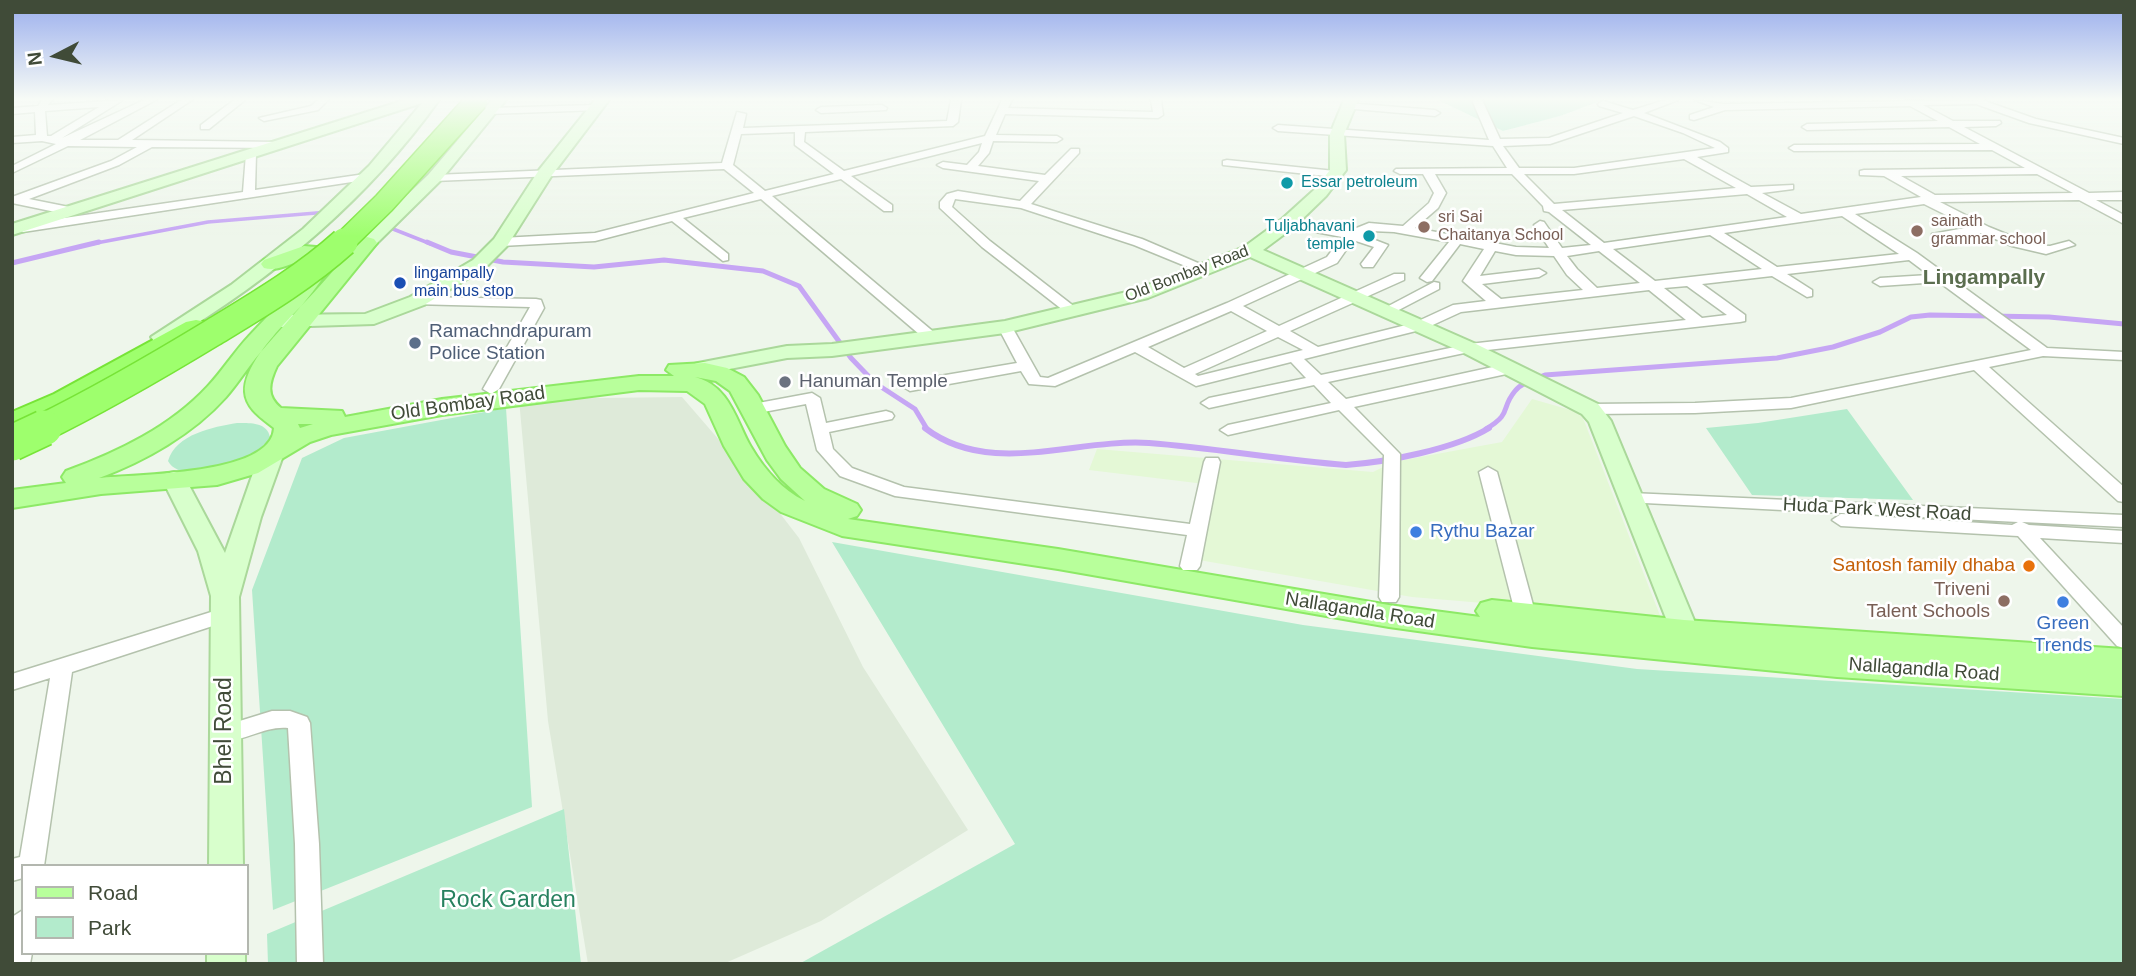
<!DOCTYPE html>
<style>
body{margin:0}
#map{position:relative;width:2136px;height:976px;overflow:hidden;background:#eef6eb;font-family:Helvetica,sans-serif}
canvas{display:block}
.frame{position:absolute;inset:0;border:14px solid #404b38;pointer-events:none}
.legend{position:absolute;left:21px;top:864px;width:228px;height:91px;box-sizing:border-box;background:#fff;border:2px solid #b3b7af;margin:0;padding:9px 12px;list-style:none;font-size:21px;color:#404b38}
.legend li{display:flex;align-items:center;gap:14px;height:35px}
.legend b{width:35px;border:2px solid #b3b7af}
.north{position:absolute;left:21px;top:21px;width:70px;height:70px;-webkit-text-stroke:5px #fff;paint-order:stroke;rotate:263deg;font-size:19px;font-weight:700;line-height:28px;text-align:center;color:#404b38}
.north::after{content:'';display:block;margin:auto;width:24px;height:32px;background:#404b38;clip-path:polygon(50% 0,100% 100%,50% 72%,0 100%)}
</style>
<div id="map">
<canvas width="2136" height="976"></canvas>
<div class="frame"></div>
<ul class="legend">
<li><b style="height:9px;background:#b8ff9b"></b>Road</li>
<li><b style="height:19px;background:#b3ebcc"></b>Park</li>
</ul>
<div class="north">N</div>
</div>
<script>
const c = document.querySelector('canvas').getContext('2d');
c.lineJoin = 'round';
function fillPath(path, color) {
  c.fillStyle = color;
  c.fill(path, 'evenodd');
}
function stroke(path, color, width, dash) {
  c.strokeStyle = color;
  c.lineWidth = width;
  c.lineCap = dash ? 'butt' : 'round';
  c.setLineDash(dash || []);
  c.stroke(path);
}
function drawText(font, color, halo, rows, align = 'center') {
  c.font = font + ' Helvetica,sans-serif';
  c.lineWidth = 5;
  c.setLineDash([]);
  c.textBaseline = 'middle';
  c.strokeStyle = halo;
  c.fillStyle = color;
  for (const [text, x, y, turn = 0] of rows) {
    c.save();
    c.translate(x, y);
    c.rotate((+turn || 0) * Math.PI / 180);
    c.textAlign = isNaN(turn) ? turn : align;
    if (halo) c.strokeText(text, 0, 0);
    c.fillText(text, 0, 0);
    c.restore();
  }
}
const residential = new Path2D(`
 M682,397L758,485L799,538L863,667L968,830L821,921L723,964H588L548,721L519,399Z`);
const commercial = new Path2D(`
 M1532,399L1581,413L1661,618L1412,597L1199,560L1213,485L1089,470L1097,449L1373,472L1393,462L1502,442Z`);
const green = new Path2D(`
 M1438,100H1603L1560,116L1503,131Z
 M506,408L532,807L273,910L252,590L302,458L344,438Z
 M1847,409L1913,500L1752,495L1706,428L1758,423Z
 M237,423C250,423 267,422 270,437C258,461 182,488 168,461C176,434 213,427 237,423Z
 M832,542L1303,625L1637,669L2124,699V964H799L1015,844Z
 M564,809L581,964H268L267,934Z`);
const streamFar2 = new Path2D(`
 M388,227L431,244
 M91,244L208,222L328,212`);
const streamFar1 = new Path2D(`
 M427,242L451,252L503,262L594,267L664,260L763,271L799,286L851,358L875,383L915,409L927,429
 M12,263L99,242
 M1486,429C1513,413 1500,409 1515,391C1522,382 1535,379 1545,375L1777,358L1833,347L1880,332L1911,317L1930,315L2049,317L2124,324`);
const stream = new Path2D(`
 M925,428C990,478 1075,438 1149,443C1215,448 1280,460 1346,465C1387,462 1455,449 1489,428`);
const street = new Path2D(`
 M42,100H52L48,105L123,100L62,138L144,100H156L80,140H118L181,100H192L132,140L279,142L284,145L279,148L152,147L119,165L29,199L74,208L76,211L70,215L12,203V197L111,161L137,147L68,146L12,173V166L56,144L42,141L12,143V137L36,135L35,112L12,114V108L38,106ZM99,107L51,136H47L45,111Z
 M234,100H245L209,129H201V125Z
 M318,100H328L318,110L264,121L259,118L311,106Z
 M951,100H961L958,122L953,126L805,132L804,142L844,171L985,136L1002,100H1012L1008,108L1153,112L1151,100H1161L1163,115L1158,118L1005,114L996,135L1057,136L1062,139L1057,142L993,141L989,153L978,166L1045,175L1071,149H1079V153L1031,204L1142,239L1212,269L1205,273L1200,272L1134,245L1021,208L955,199L952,207L990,241L1080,311L1073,315L1068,314L982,247L940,208V202L947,194L958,191L1020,201L1039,181L943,168L937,165L943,162L967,165L979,152L982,143L851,176L892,205V211H884L841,179L772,196L936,334L938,337L936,340H926L761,199L683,218L728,254V260L723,261L672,221L595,241L501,246L495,242L501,238L595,233L754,193L724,169L434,181L428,178L434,175L722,163L737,112L746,114L743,128L947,121ZM795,132V145L834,174L765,191L733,165L741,134Z
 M1472,100H1482L1500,139L1549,138L1623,113L1599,106L1598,104L1603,101L1633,110L1665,100H1678L1644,113L1720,142L1728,148V152L1697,157L1751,187L1793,185V189L1762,193L1801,214L1921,197L1884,176L1860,175V171L1864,170L2025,168L1992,150L1794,151L1789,148L1794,145L1980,144L1949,127L1807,130L1802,127L1807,124L1938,121L1910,106L1725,110L1694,120L1690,119V115L1714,107L1695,100L1724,104L1982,100L2036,119L2124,138V144L2029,123L1976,104L1923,105L1953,121H2000L2001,123L1996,126L1964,127L2089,193L2124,192V200H2096L2124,215V224L2079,200L1940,202L1989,227L2033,245L2050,246L2069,241L2075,245L2046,254L2012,246L1981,233L1932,240V234L1970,227L1924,204L1855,214L1917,253L2047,348L2124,352V360L2043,356L1989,367L2124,487V502L2118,501L1974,370L1791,408L1695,413L1590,414L1582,409L1590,404L1695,403L1791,398L2031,350L1939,282L1880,286L1873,282L1880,278L1929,275L1909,260L1787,274L1812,290V296L1807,297L1772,276L1702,284L1745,315V321L1740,322L1469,352L1328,382L1346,399L1511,363L1519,368L1511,373L1354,407L1400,454L1399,597L1396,602H1382L1379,597L1384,455L1339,410L1228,435L1220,430L1228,425L1331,403L1314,385L1209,408L1201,403L1209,398L1306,378L1291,362L1196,386L1135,352L1055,386L1029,384L1021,371L910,391L902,386L910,381L1017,363L998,327L1005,323L1012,327L1040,377L1048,378L1227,303L1327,257L1342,237L1284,226V220L1349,231L1369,223L1403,226L1429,203L1434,193L1423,174H1400L1394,171L1396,169L1507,168L1493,146L1278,131L1273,128L1278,125L1489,140ZM1634,116L1683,133L1715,148L1574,168H1519L1503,146L1550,144ZM1684,159L1736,188L1554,204L1524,174H1574ZM1435,174H1512L1543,206L1544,211L1549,212L1591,245L1562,248L1544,222L1540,221L1534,225L1549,248L1516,247L1415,228L1438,208L1446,193ZM2037,174L2073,193L1935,195L1901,176ZM1747,194L1787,217L1604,243L1562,210ZM1842,216L1899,254L1777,267L1724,233ZM1371,231L1394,232L1449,242L1420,278L1427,282L1432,281L1460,244L1484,249L1463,281L1486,301L1453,305L1414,323L1318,347L1290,331L1404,280V274H1394L1279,326L1243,306L1337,263L1353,240L1374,247L1361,264L1363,267H1373L1388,245L1362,235ZM1710,235L1762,269L1655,281L1613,249ZM1495,251L1516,255L1554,256L1567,275L1583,290L1501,299L1482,284L1539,277L1546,273L1539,269L1480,276ZM1599,251L1640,283L1597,288L1577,269L1567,256ZM1687,286L1727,315L1702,318L1664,288ZM1649,290L1686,320L1469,344L1321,375L1304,359L1424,329L1461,312ZM1231,311L1267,331L1184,368L1148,347ZM1278,337L1303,350L1198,376L1195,374Z
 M1347,103L1435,110L1440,113L1435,116L1343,108V104Z
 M595,105L600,108L599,110L489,114L484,111L489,108Z
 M882,105L887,108L886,110L821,113L816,110L821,107Z
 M251,151L256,154L255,190L365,174L371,177L365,180L23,232L17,228L23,224L243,192L246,154Z
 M1227,160L1335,171L1341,174L1335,177L1223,165V161Z
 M1434,282L1439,283V289L1391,314L1386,315L1379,311Z
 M417,297L536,299L541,300L544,308L499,389L491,394L483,389L530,307L412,304L410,301Z
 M812,393L820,398L826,423L886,411L892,413L894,416L892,419L829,432L833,449L852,468L904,487L1190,524L1204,462L1206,458H1218L1220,462L1200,566L1197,570H1183L1180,566L1187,535L895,496L840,476L817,450L806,404L753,414L745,409L753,404Z
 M1488,467L1497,472L1536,616L1533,621H1519L1516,616L1479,472Z
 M1631,493L2124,515V527L2022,522L2029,525L2124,531V543L2040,538L2124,628V648L2117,646L2018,536L1841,526L1832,520L1841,514L2012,525L2018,522L1625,502L1622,498Z
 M224,608L231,610L234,615L231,620L72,672L44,866H23V878L12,881V859L20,857L50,678L12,690V674Z
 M272,711H290L307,717L310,723L319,844L323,964H297L295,844L288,728C264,725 237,746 217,740L214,734L217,728Z
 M23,910V953H32L30,964H12V917Z`);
const secondary = new Path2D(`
 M405,100H439C367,200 273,279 168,341H154L151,337L231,285L303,229L369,166L422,103L12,235V224Z
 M492,100H506L440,181L373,247H361L358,243L361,239L428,175Z
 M595,100H609L552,175L507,246L485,268L424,305L374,324L279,327L272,325L269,321L272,317L279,315L365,314L410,297L473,260L494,239L539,170Z
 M1344,100H1358L1344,134L1346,170L1326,196L1294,227L1263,250L1476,344L1598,404L1611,421L1706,649L1702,656L1692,659L1682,656L1678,649L1589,422L1582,414L1462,352L1250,257L1148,298L1005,333L832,356L787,358L698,375L691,373L687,369L691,365L698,363L787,346L832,344L1005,321L1135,290L1244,247L1282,219L1314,190L1330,170V134Z
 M272,446L280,448L284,453L261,517L239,597L243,866H209L211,596L198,551L162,479L165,474L174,472L183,474L225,553L260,453L264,448Z
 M207,953H245V964H207Z`);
const primary = new Path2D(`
 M367,237L374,239L377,243L277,366C269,383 266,396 281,408L342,411L345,417L442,399L639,376H674L666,370L669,365L705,363L727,368L744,377L758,395L785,446L800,468L824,489L857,504L861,510L857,516L848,519L1058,549L1389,605L1480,617L1476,611L1481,603L1492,600L1684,620L2124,649V696L1837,677L1532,647L1389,627L1058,569L842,536L781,512L763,499L744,479L724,446L705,404L687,391L639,390L442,415L331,435L310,442L258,473L217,485L101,494L12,508V490L66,483L62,477L66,471C118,452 170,427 208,386C223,370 234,352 249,336C272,311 297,288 315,258C297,258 281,273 264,268L261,264L264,260L304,246L328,248L336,257C317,291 291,317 266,346C251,362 240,381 226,397C193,434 145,461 99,478C134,474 272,476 274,428C263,419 246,409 245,392C243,359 297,312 318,288C333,272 346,255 360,239ZM695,377L716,381L730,391L767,460L781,479L805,501C782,490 764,469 751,447C736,421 730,386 695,377ZM298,424H313L300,428Z`);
const highway = new Path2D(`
 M196,320L206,322L210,328L206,334L76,406L12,433V412L54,394L186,322Z`);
const highwayBridgeFar2 = new Path2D(`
 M342,244L384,203L477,100`);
const highwayBridgeFar1 = new Path2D(`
 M40,429C99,400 156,367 212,333C258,305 304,278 344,242`);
const highwayBridge = new Path2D(`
 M12,443L44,428`);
const markers = [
 [1287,183,7,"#0f9aa8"],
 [1424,227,7,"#8d6e63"],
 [1917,231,7,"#8d6e63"],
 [1369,236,7,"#0f9aa8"],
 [400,283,7,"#1a4fb4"],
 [415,343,7,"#5c6f8a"],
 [785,382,7,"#6b7280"],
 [1416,532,7,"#3f7fe0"],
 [2029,566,7,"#e8710a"],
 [2004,601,7,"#8d6e63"],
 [2063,602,7,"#3f7fe0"]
];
const farCulturenames = [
 ["Essar petroleum",1301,183],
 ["Tuljabhavani",1355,227,"right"],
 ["temple",1355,245,"right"]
];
const farEducationnames = [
 ["sri Sai",1438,218],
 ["Chaitanya School",1438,236],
 ["sainath",1931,222],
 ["grammar school",1931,240]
];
const farTransitnames = [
 ["lingampally",414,274],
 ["main bus stop",414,292]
];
const farStreetnames = [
 ["Old Bombay Road",1187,274,-21]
];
const serviceNames = [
 ["Ramachndrapuram",429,332],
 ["Police Station",429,354]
];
const worshipNames = [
 ["Hanuman Temple",799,382]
];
const streetNames = [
 ["Old Bombay Road",468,404,-8],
 ["Huda Park West Road",1877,510,3],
 ["Nallagandla Road",1360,611,9],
 ["Nallagandla Road",1924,670,4]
];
const shopNames = [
 ["Rythu Bazar",1430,532],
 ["Green",2063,624,"center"],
 ["Trends",2063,646,"center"]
];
const foodNames = [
 ["Santosh family dhaba",2015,566]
];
const educationNames = [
 ["Triveni",1990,590],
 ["Talent Schools",1990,612]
];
const farDistrictnames = [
 ["Lingampally",1984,278]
];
const nearStreetnames = [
 ["Bhel Road",225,731,-90]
];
const nearParknames = [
 ["Rock Garden",508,901]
];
fillPath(residential, '#deead9');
fillPath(commercial, '#e4f8d6');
fillPath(green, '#b3ebcc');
stroke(streamFar2, '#c6a6f4', 3.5);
stroke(streamFar1, '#c6a6f4', 5);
stroke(stream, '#c6a6f4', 6);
stroke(street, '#b4c2ad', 3);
stroke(secondary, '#aad89a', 4);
stroke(primary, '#8de966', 4);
stroke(highway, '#77e437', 4);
fillPath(street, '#fff');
fillPath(secondary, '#d8ffcc');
fillPath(primary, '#b8ff9b');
fillPath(highway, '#9eff6d');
stroke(highwayBridgeFar2, '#77e437', 24, []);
stroke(highwayBridgeFar1, '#77e437', 30, []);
stroke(highwayBridge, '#77e437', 38, []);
stroke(highwayBridgeFar2, '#9eff6d', 21);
stroke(highwayBridgeFar1, '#9eff6d', 27);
stroke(highwayBridge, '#9eff6d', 35);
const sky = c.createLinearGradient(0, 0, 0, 236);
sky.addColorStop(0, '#9aaeed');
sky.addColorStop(0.42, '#f7fbf6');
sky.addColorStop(1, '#f7fbf600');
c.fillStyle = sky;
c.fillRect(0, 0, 2136, 236);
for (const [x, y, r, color] of markers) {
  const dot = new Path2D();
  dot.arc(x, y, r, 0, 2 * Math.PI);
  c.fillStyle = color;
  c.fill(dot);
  stroke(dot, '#fff', 2.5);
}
drawText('16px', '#0d838f', '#fff', farCulturenames, 'left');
drawText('16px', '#785e54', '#fff', farEducationnames, 'left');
drawText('16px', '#164399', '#fff', farTransitnames, 'left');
drawText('16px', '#404b38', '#fff', farStreetnames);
drawText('19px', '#4e5e75', '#fff', serviceNames, 'left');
drawText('19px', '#5b616d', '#fff', worshipNames, 'left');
drawText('19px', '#404b38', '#fff', streetNames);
drawText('19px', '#366cbe', '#fff', shopNames, 'left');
drawText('19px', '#c56008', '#fff', foodNames, 'right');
drawText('19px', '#785e54', '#fff', educationNames, 'right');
drawText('bold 21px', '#5b6e4f', '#fff', farDistrictnames);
drawText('23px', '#404b38', '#fff', nearStreetnames);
drawText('23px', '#27815f', '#fff', nearParknames);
</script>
